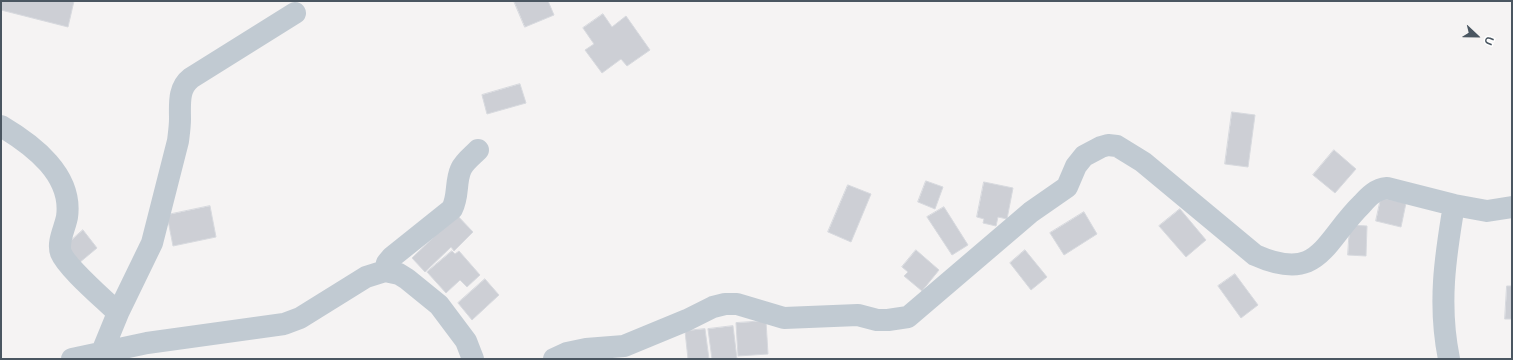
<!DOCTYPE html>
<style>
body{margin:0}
#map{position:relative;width:1513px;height:360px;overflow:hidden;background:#f5f3f3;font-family:Raleway,sans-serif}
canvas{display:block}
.frame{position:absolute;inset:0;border:2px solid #4a5661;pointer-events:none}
.north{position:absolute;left:1457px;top:16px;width:40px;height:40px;-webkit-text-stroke:3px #fff;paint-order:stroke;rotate:112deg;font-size:11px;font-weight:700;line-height:16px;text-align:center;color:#4a5661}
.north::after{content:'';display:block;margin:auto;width:14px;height:18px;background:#4a5661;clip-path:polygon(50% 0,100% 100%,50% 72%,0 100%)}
</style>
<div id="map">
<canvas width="1513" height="360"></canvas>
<div class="frame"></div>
<div class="north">U</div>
</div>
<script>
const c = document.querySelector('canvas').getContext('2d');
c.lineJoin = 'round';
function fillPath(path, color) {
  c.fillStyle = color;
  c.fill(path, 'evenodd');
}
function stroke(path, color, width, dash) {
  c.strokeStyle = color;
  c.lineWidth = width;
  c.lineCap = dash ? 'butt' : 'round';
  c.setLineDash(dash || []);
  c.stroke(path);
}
const building = new Path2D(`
 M1,1H74L68,27L1,10Z
 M514,1H548L554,15L525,27Z
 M603,14L612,27L626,16L650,50L627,66L621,59L602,73L585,50L594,44L583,28Z
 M520,84L526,103L487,114L482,95Z
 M1232,112L1255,115L1248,167L1225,164Z
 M1334,150L1356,169L1335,193L1313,175Z
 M926,181L943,187L935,209L918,202Z
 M984,182L1013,188L1007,219L998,217L996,226L983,223L984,219L977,217Z
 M848,185L871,194L851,242L828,232Z
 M1381,198L1406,203L1401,227L1376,221Z
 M210,206L216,237L173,246L167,215Z
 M944,207L968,245L952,255L927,217Z
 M1180,209L1206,240L1186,257L1159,226Z
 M1084,212L1097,234L1064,255L1050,233Z
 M455,213L473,232L454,251L451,247L425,272L412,258L439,232Z
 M1350,225L1367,226L1366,256L1348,255Z
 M83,230L97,248L79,263L65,246Z
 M916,250L939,270L922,291L904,276L908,272L902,267Z
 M1025,250L1047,277L1031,290L1010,263Z
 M452,251L455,254L459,251L480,275L467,287L460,280L446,293L427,272Z
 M1235,274L1258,305L1241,318L1218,286Z
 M485,279L499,295L472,320L458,303Z
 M1507,286H1512V319H1505Z
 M766,321L768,354L738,356L736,323Z
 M733,326L737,359H712L708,329Z
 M705,329L709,359H688L685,331Z`);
const street = new Path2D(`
 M1,126C33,145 73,175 67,217C65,228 57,242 61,253C67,268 105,300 118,313
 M385,271L387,263L392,257L452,209C459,196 455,182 461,169C464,162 472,156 478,150
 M102,352L118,313L152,243L178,141C179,133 180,126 180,119C180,104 178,88 191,78L295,13
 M72,359L147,343L284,324L300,318L366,277L385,271L399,274L407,279L439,305L466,341L473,359
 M554,359L567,353L586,349L624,346L687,320L713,307L725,304H737L784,318L858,315L877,320H888L908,317L1031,212L1067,187L1076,166L1084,156L1101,147L1108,145L1117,146L1143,162L1255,255C1320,284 1323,242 1362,204C1369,196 1376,189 1387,188L1454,205L1487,211L1512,207
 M1449,359C1438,305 1445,258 1454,205`);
fillPath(building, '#cdcfd5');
stroke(building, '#d7d9de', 1);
stroke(street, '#c1cad2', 22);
</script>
